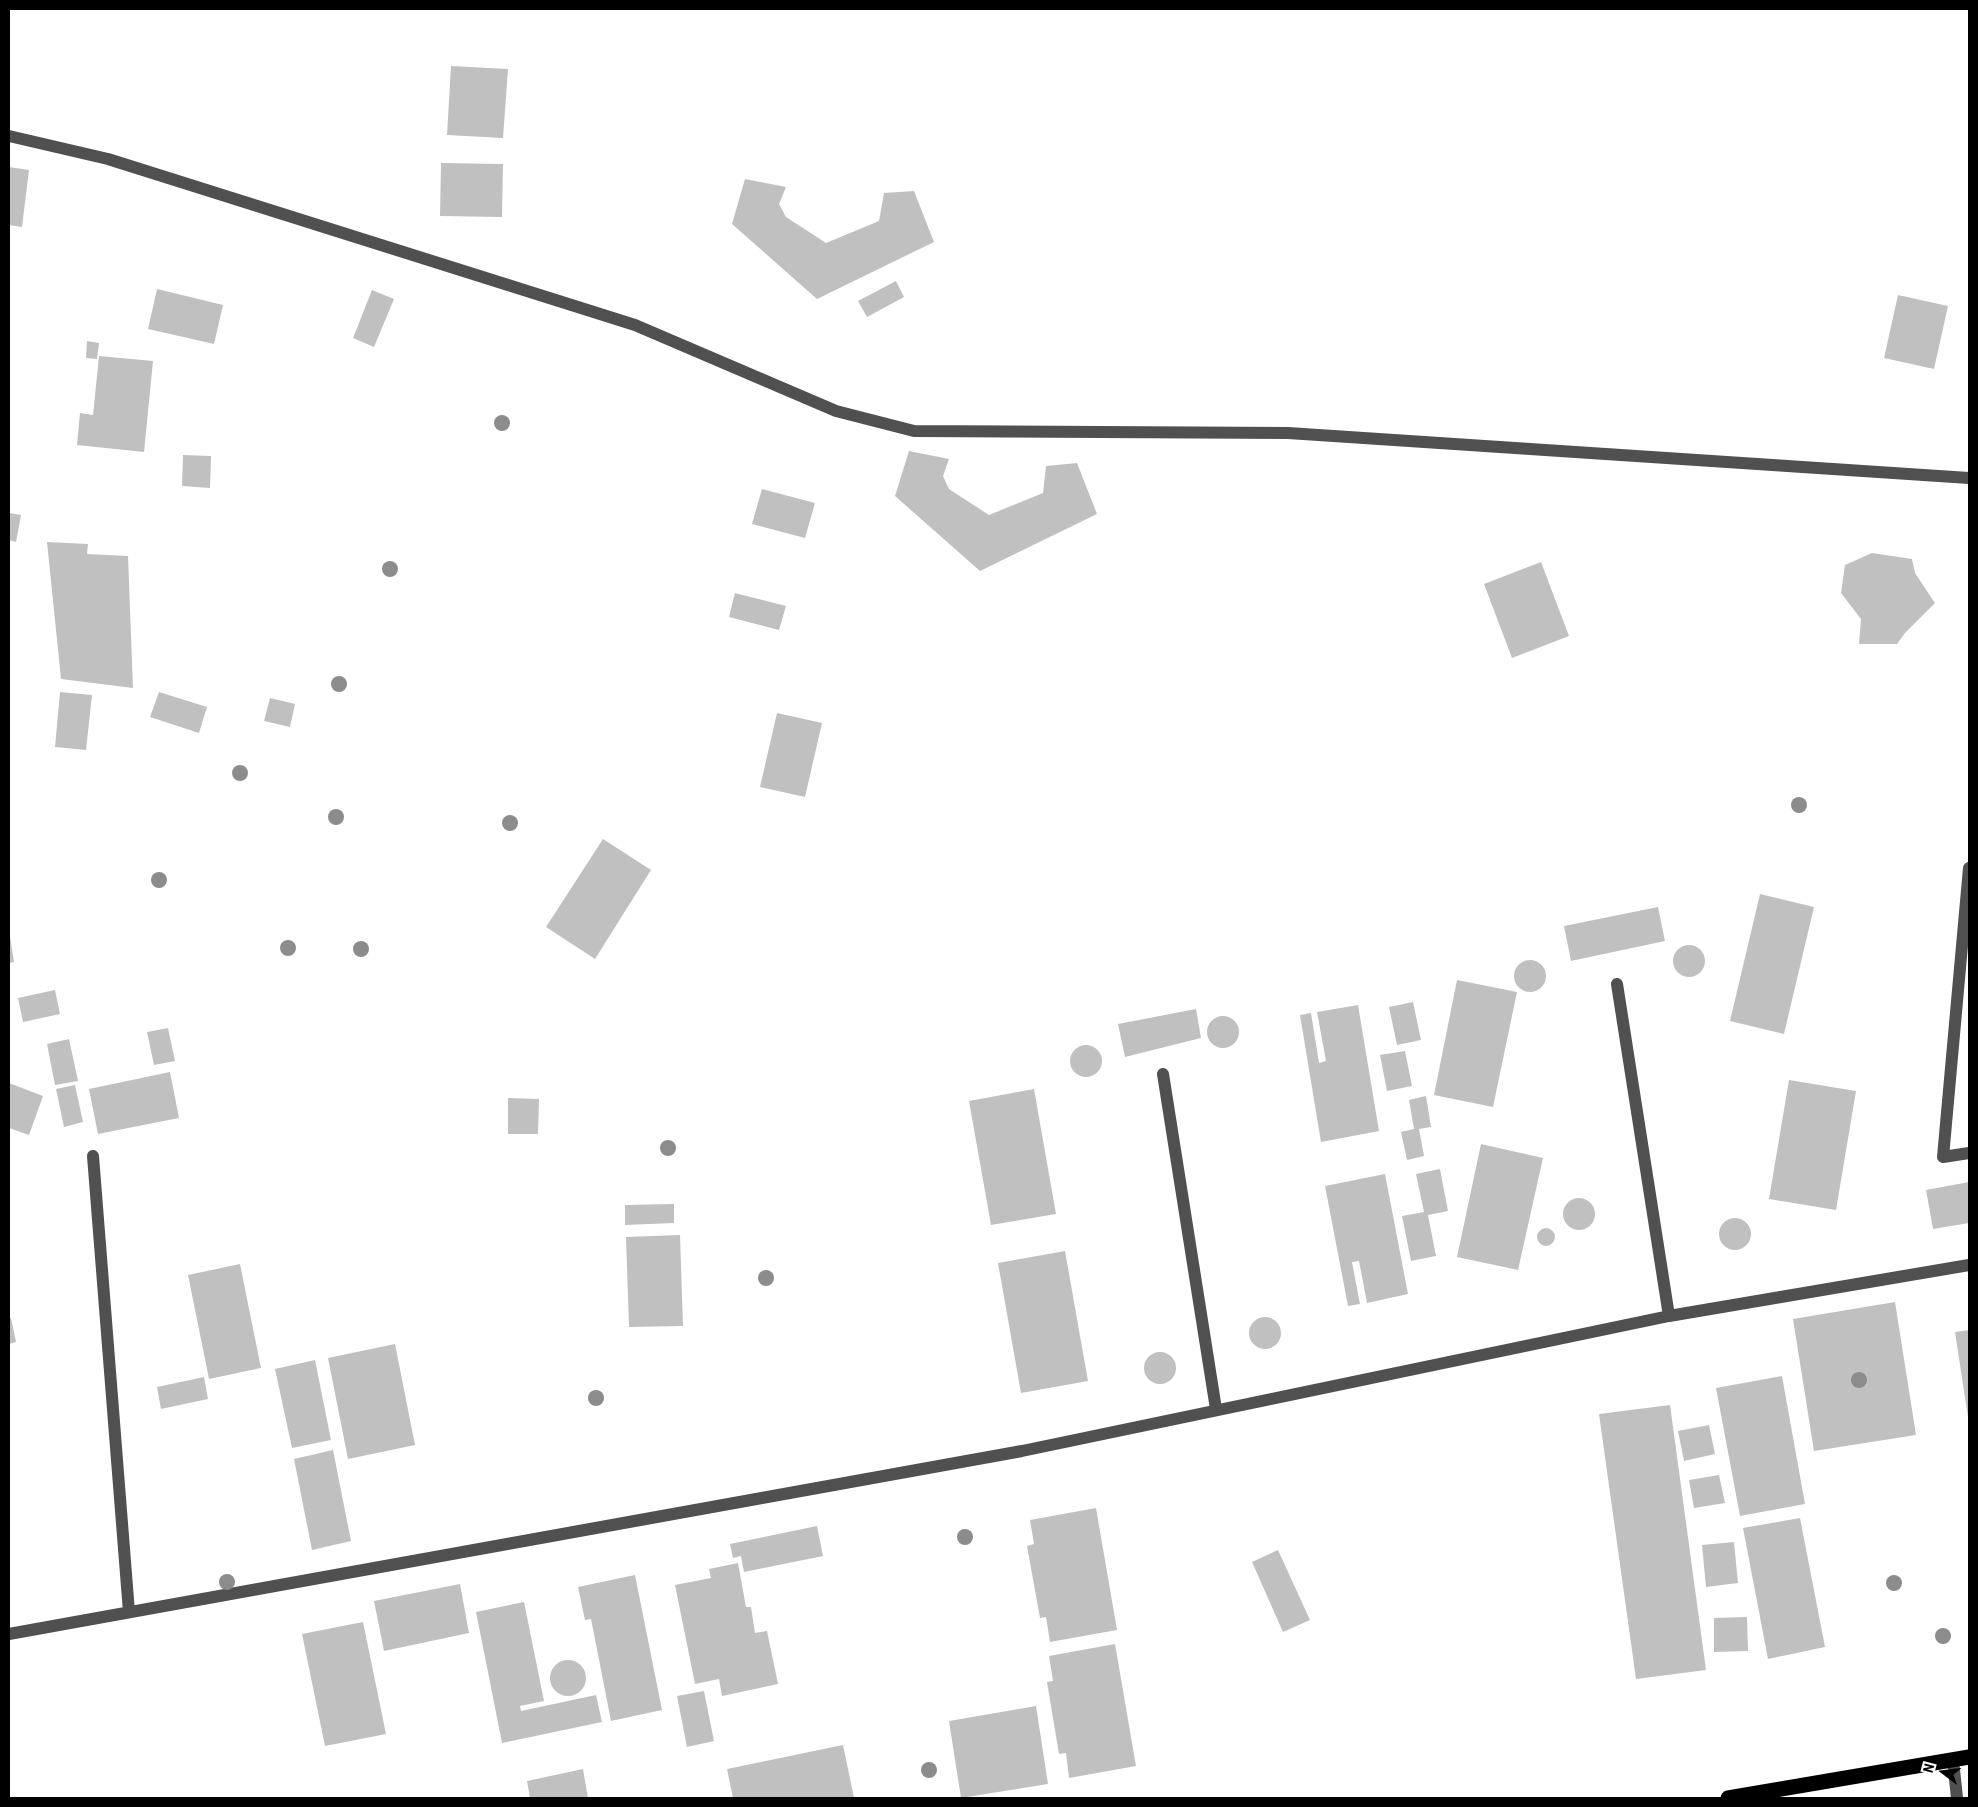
<!DOCTYPE html>
<style>
body{margin:0}
#map{position:relative;width:1978px;height:1807px;overflow:hidden;background:#fff;font-family:"Roboto Condensed",sans-serif}
canvas{display:block}
.frame{position:absolute;inset:0;border:10px solid #000;pointer-events:none}
.north{position:absolute;left:1918px;top:1747px;width:50px;height:50px;-webkit-text-stroke:4px #fff;paint-order:stroke;rotate:285deg;font-size:14px;font-weight:700;line-height:20px;text-align:center;color:#000}
.north::after{content:'';display:block;margin:auto;width:18px;height:22px;background:#000;clip-path:polygon(50% 0,100% 100%,50% 72%,0 100%)}
</style>
<div id="map">
<canvas width="1978" height="1807"></canvas>
<div class="frame"></div>
<div class="north">N</div>
</div>
<script>
const c = document.querySelector('canvas').getContext('2d');
c.lineJoin = 'round';
function fillPath(path, color) {
  c.fillStyle = color;
  c.fill(path, 'evenodd');
}
function stroke(path, color, width, dash) {
  c.strokeStyle = color;
  c.lineWidth = width;
  c.lineCap = dash ? 'butt' : 'round';
  c.setLineDash(dash || []);
  c.stroke(path);
}
const building = new Path2D(`
 M451,66L508,69L503,138L447,135Z
 M441,163L503,164L502,217L440,216Z
 M9,167L29,170L22,227L9,225Z
 M745,179L786,187L779,204L786,217L826,243L879,221L884,193L914,191L934,242L817,299L732,224Z
 M896,281L904,297L867,317L858,301Z
 M157,289L223,305L214,344L148,329Z
 M372,290L394,299L374,347L353,338Z
 M1898,295L1948,306L1934,369L1884,358Z
 M87,341L99,343L97,359L86,358Z
 M99,356L153,361L144,452L77,445L80,413L93,415Z
 M909,451L949,459L943,476L949,489L989,515L1043,493L1046,466L1077,463L1097,514L980,571L895,496Z
 M183,455L211,456L210,488L182,486Z
 M762,489L815,503L805,538L752,524Z
 M9,513L21,515L16,542L9,540Z
 M47,542L88,544L87,554L128,556L133,688L61,679Z
 M1872,553L1912,559L1915,573L1935,603L1905,633L1897,644H1859L1861,619L1841,593L1845,565Z
 M1541,562L1569,636L1512,658L1484,584Z
 M735,593L786,606L779,630L729,617Z
 M60,692L92,695L86,750L55,747Z
 M159,692L207,707L199,733L150,717Z
 M270,698L295,704L290,727L264,721Z
 M777,713L822,723L805,797L760,787Z
 M603,839L651,870L595,959L546,927Z
 M1760,894L1814,907L1784,1034L1730,1021Z
 M1658,907L1665,941L1571,961L1564,926Z
 M9,930L14,962L9,963Z
 M1673 961a16 16 0 1 1 32 0a16 16 0 1 1-32 0Z
 M1514 976a16 16 0 1 1 32 0a16 16 0 1 1-32 0Z
 M1457,980L1517,992L1493,1107L1434,1095Z
 M55,990L60,1014L23,1022L18,998Z
 M1413,1002L1421,1040L1397,1045L1389,1007Z
 M1358,1005L1379,1131L1321,1142L1300,1015L1311,1013L1319,1063L1326,1061L1317,1012Z
 M1196,1009L1201,1038L1125,1057L1118,1024Z
 M1207 1032a16 16 0 1 1 32 0a16 16 0 1 1-32 0Z
 M168,1028L175,1061L154,1065L147,1032Z
 M69,1039L78,1081L55,1085L47,1044Z
 M1070 1061a16 16 0 1 1 32 0a16 16 0 1 1-32 0Z
 M1405,1051L1412,1086L1387,1091L1380,1055Z
 M170,1072L179,1118L98,1134L89,1089Z
 M1789,1080L1856,1091L1836,1210L1769,1199Z
 M9,1083L43,1096L29,1135L9,1128Z
 M75,1085L83,1122L64,1127L56,1089Z
 M1034,1089L1056,1214L991,1225L969,1101Z
 M1426,1096L1431,1127L1419,1129L1424,1156L1407,1160L1401,1132L1414,1129L1409,1100Z
 M508,1098L539,1099L538,1134H508Z
 M1481,1144L1543,1158L1518,1270L1457,1257Z
 M1440,1169L1448,1211L1428,1215L1436,1256L1411,1261L1402,1216L1424,1212L1416,1174Z
 M1385,1174L1408,1294L1367,1303L1359,1261L1352,1262L1360,1304L1348,1306L1325,1186Z
 M1969,1182V1223L1933,1229L1926,1190Z
 M1563 1214a16 16 0 1 1 32 0a16 16 0 1 1-32 0Z
 M674,1204V1223L625,1225V1205Z
 M1719 1234a16 16 0 1 1 32 0a16 16 0 1 1-32 0Z
 M1537 1237a9 9 0 1 1 18 0a9 9 0 1 1-18 0Z
 M680,1235L683,1326L629,1327L626,1237Z
 M1065,1251L1088,1381L1021,1393L998,1263Z
 M240,1264L261,1368L209,1379L188,1275Z
 M1895,1302L1916,1435L1814,1451L1793,1319Z
 M1249 1333a16 16 0 1 1 32 0a16 16 0 1 1-32 0Z
 M9,1318H11L16,1342L9,1344Z
 M1969,1330V1417H1968L1955,1332Z
 M395,1344L415,1445L348,1459L328,1358Z
 M1144 1368a16 16 0 1 1 32 0a16 16 0 1 1-32 0Z
 M315,1360L331,1440L292,1448L275,1369Z
 M1782,1376L1805,1504L1740,1516L1716,1388Z
 M204,1377L208,1399L161,1409L157,1387Z
 M1670,1405L1706,1670L1636,1679L1599,1414Z
 M1709,1425L1715,1454L1684,1461L1678,1431Z
 M333,1450L351,1541L312,1550L294,1459Z
 M1719,1475L1725,1503L1694,1508L1689,1480Z
 M1096,1508L1117,1630L1050,1642L1046,1617L1040,1618L1027,1546L1034,1544L1030,1520Z
 M1800,1518L1825,1647L1768,1659L1743,1528Z
 M817,1526L823,1556L744,1572L741,1556L733,1558L730,1544Z
 M1734,1542L1738,1583L1706,1587L1702,1545Z
 M1278,1550L1310,1620L1283,1632L1252,1562Z
 M738,1563L746,1607H751L755,1633L767,1631L778,1684L722,1696L719,1679L695,1684L675,1585L711,1578L709,1569Z
 M635,1575L662,1710L611,1721L591,1619L585,1620L578,1587Z
 M460,1584L469,1633L384,1651L374,1601Z
 M524,1602L544,1701L520,1706L521,1711L596,1695L602,1722L502,1743L476,1612Z
 M1747,1617L1748,1651L1714,1652V1618Z
 M363,1622L386,1734L325,1746L302,1634Z
 M1115,1644L1136,1766L1069,1778L1066,1753L1059,1754L1047,1682L1053,1681L1049,1656Z
 M550 1678a18 18 0 1 1 36 0a18 18 0 1 1-36 0Z
 M704,1691L714,1741L687,1747L677,1696Z
 M1036,1706L1048,1784L961,1798L949,1721Z
 M843,1745L854,1798H733L727,1769Z
 M583,1769L588,1798H530L527,1781Z`);
const minor = new Path2D(`
 M9,136L108,159L635,325L836,411L914,431L1288,433L1969,478
 M1969,868L1943,1157L1969,1153
 M1617,984L1669,1316
 M1163,1074L1216,1409
 M93,1156L129,1612
 M9,1634L1022,1451L1669,1316L1969,1265
 M1953,1760L1957,1798`);
const highway = new Path2D(`
 M1728,1798L1969,1757`);
const trees = [
 [502,423],
 [390,569],
 [339,684],
 [240,773],
 [1799,805],
 [336,817],
 [510,823],
 [159,880],
 [288,948],
 [361,949],
 [668,1148],
 [766,1278],
 [1859,1380],
 [596,1398],
 [965,1537],
 [227,1582],
 [1894,1583],
 [1943,1636],
 [929,1770]
];
fillPath(building, '#c0c0c0');
stroke(minor, '#505050', 12);
stroke(highway, '#000', 15);
c.fillStyle = '#8c8c8c';
for (const [x, y] of trees) {
  c.beginPath();
  c.arc(x, y, 8, 0, 2 * Math.PI);
  c.fill();
}
</script>
